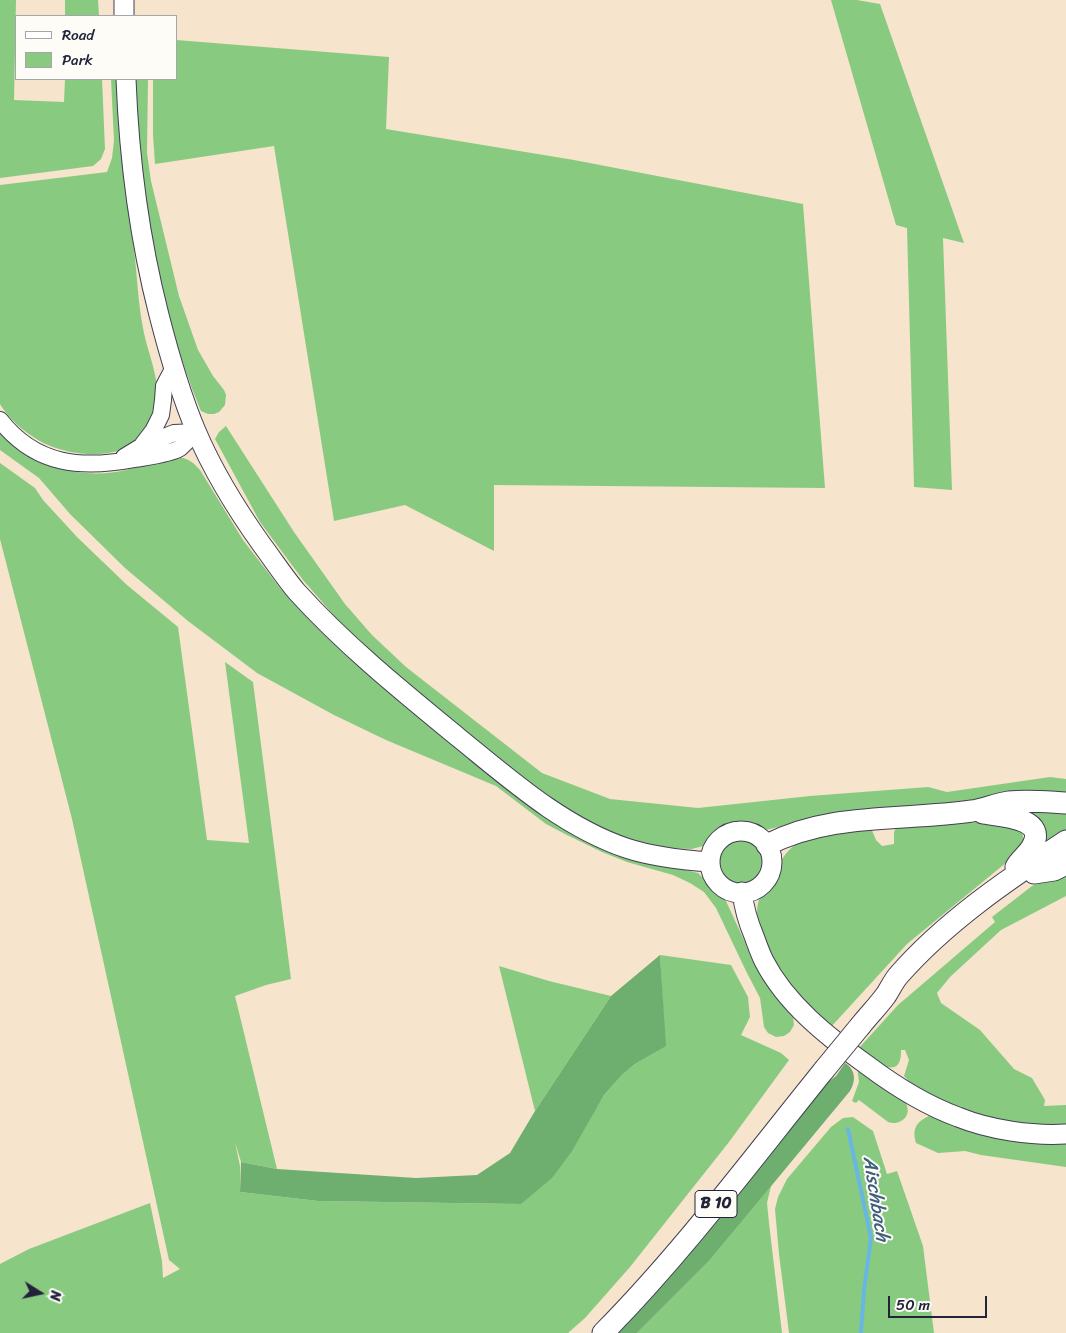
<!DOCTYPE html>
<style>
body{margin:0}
#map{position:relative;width:1066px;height:1333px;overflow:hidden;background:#f6e4cc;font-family:Sriracha,sans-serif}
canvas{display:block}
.legend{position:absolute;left:15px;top:15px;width:162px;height:65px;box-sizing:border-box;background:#fdfcf7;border:1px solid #a5a5ac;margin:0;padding:6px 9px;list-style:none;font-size:15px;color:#22223b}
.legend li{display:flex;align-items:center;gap:10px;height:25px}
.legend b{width:25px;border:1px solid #a5a5ac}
.north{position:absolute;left:15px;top:1268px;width:50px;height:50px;-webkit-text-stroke:4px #fdfcf7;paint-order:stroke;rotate:100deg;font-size:14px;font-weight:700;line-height:20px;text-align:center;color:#22223b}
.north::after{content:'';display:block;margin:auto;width:18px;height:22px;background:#22223b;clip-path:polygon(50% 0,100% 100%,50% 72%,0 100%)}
.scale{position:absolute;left:888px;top:1296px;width:99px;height:22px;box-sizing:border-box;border:2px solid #22223b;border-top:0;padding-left:6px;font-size:15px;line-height:18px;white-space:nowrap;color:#22223b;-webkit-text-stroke:4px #fdfcf7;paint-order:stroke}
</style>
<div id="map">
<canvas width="1066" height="1333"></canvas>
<ul class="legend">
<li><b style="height:6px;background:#fff"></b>Road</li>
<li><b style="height:14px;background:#89ca81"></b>Park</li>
</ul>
<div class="north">N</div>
<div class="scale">50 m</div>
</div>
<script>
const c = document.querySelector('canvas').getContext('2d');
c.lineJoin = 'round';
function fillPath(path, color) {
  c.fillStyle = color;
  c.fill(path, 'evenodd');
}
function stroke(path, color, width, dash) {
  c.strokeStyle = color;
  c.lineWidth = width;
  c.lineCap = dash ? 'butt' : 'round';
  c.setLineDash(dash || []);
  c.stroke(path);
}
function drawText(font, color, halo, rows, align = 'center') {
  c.font = font + ' Sriracha,sans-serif';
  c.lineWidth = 4;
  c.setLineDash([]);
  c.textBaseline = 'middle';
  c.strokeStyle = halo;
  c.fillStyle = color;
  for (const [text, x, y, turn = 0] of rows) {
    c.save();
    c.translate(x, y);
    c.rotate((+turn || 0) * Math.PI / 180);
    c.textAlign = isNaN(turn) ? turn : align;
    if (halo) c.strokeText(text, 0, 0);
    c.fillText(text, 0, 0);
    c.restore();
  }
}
const green = new Path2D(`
 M0,0H16L14,100L64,102L65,79H102L105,149L101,159L93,166L0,178Z
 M65,0H98L99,16H65Z
 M831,0H857L880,4L964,243L943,238L952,490L914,487L907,228L896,225Z
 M176,40L389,57L386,129L574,160L803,204L825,488L494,485V551L405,505L334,521L274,146L155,164L153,135V79H176Z
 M111,79H117C118,109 120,140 123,170C126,196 130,223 134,249C137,275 138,302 143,328C148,356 162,381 156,410C155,416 151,422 148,427C146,430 144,434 142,437C119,460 76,457 48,445C30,437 10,421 0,404V185L107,172L112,158L114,141Z
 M135,79H148L147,153L151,181L179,296L198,350L213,376L224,390L226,395L225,405L219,412L214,414H208L201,411C177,354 161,293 150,231C147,215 143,198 141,182C138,148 137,113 135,79Z
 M226,426L294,532L345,604L372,635L406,667L542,773L610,799L698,808L810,796L928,787L947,792L1050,777L1066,779V795L1011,796L842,815L794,823L766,830L746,824L740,823L724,827L703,846L692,849L664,848L646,845L612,833L587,822L559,804L533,786L456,724L376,658L337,619L303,580L260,522L215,439L219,432Z
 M0,433C33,465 81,481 126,470C141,466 162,457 178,457C188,458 194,463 200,470L243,540L280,588L354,662L470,758L642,860L698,873L726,901L755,964L766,983L793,1016L794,1025L790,1032L784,1036L776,1037L768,1033L764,1027L760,998L746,971L716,908L704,892L690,883L673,875L627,862L602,852L567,835L546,824L496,786L386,740L334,715L257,673L188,621L125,568L70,514L39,478L0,450Z
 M0,463L35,488L43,500L77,537L127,585L178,627L207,840L249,843L225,662L253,682L291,979L266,985L235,996L277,1169L241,1162L235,1142L240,1166V1192L318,1201L521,1204L590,1118L604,1095L622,1075L635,1064L665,1046L660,955L731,965L748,997L750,1017L741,1035L781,1053L789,1060L729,1142L630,1267L585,1318L568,1333H0V1264L29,1249L150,1203L162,1261L163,1278L180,1269L169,1260L72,819L0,539Z
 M1019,808L1066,809V830L1046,842L1045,841L1046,835L1044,828Z
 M937,822L1005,823L1016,825L1022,833L1024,840L1013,857L907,944L830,1028C802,1002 749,945 758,903C760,894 770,887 775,878C777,875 777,871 778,868C781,859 788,849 797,844C815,835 850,832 871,828L876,840L882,846L894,844V832L897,826Z
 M718 862a23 23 0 1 1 46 0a23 23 0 1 1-46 0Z
 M1066,870V896L1001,930L950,977L937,993L941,1003L980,1030L1014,1069L1032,1078L1045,1100L1044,1106L1066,1105V1125C1020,1125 976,1120 935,1098C921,1091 914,1088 904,1076L909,1060L905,1050H901C902,1085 871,1058 858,1049L898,1005L995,922L992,917L1032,886L1051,876Z
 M499,966L549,981L611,996L535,1111Z
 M857,1066L902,1099C904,1101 907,1104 907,1106C911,1118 898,1126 888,1122L859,1100L856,1103L852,1101L859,1082Z
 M929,1116L1066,1141V1167L981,1155L965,1151L938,1153L916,1143C912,1129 916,1122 929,1116Z
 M853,1117L873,1131L887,1174L897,1171L923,1246L934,1333H789L779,1254L775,1209L778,1197L787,1179L831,1127L843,1118Z
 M771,1186L767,1203L769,1223L782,1333H637L709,1261Z`);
const forest = new Path2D(`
 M660,955L666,1046L635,1064L622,1075L604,1095L572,1151L552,1178L521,1204L318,1201L240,1192L241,1162L277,1169L416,1178L477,1175L510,1153L535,1111L611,996Z
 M845,1063C856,1070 856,1081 850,1091L709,1261L637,1333H616L828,1082L836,1076Z`);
const stream = new Path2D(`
 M848,1129L871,1238L864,1290L861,1333`);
const tertiary = new Path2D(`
 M0,420C36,466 82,469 135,459C146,457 171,454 180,448C186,443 191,437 196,432
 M143,444L153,431L161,415L163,400L164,386L173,369
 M124,457L142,446L174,433L196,432`);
const secondary = new Path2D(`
 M124,0V16
 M126,79C129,158 139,237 159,315C169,354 180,393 196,431C213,471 237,510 262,545C274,561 285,578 297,592C346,646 403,692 459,738C511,780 562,826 626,848C653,857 681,860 710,862
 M710 862a31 31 0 1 1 62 0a31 31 0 1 1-62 0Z
 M742,892C744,908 748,922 754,936C757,944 760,953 764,961C786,1004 828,1037 867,1065C895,1086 925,1105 958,1117C990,1130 1032,1136 1066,1134`);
const primary = new Path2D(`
 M983,813C999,816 1047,817 1033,845C1029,854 1020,859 1016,867
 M767,845C830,812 903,821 972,811C984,809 996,804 1009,802C1028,800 1047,802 1066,803
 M1034,873L1054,870L1066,864
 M861,1025C869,1015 878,1006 886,995C890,989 893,982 898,976C945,922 1007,880 1066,841
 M603,1333C683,1252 752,1159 824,1070`);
const primaryBridge = new Path2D(`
 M824,1070L861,1025`);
const shields = [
 [716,1204,42]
];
const shieldNames = [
 ["B 10",716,1204]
];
const waterNames = [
 ["Aischbach",875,1199,81]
];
fillPath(green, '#89ca81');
fillPath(forest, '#6eae6f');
stroke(stream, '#67b7e2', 4);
stroke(tertiary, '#423f51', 18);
stroke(secondary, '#423f51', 21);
stroke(primary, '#423f51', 23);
stroke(tertiary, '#fff', 16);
stroke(secondary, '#fff', 19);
stroke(primary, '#fff', 21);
stroke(primaryBridge, '#423f51', 23, []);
stroke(primaryBridge, '#fff', 21);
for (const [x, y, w] of shields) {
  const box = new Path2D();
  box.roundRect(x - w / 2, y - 13.5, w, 27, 4);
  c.fillStyle = '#fdfcf7';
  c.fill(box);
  stroke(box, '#22223b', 1);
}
drawText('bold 16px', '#22223b', null, shieldNames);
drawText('italic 19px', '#3e5e7e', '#fdfcf7', waterNames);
</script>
